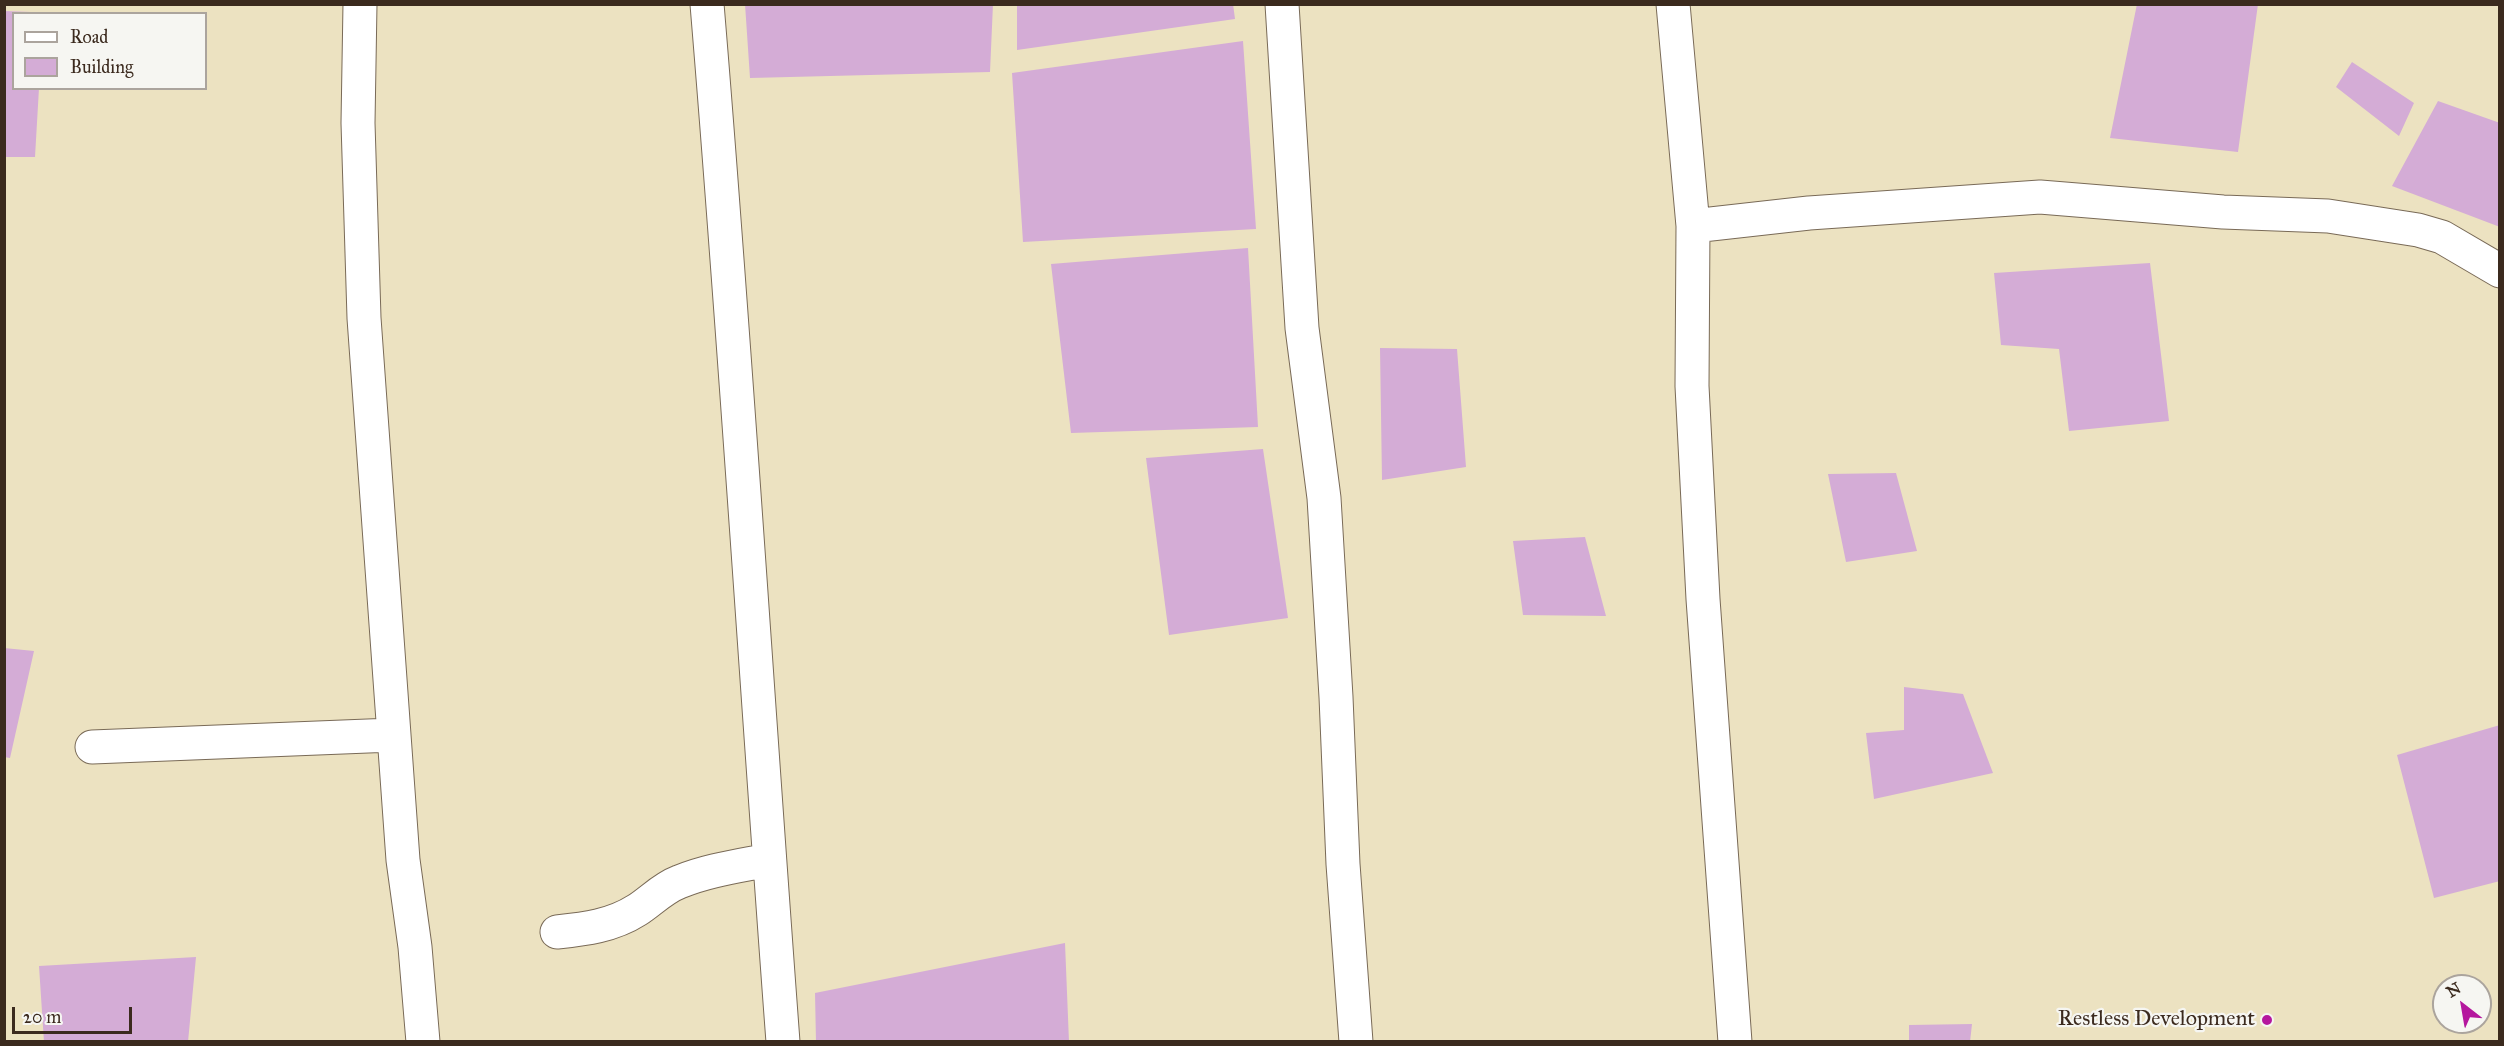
<!DOCTYPE html>
<style>
body{margin:0}
#map{position:relative;width:2504px;height:1046px;overflow:hidden;background:#ece2c1;font-family:"IM FELL Great Primer",serif}
canvas{display:block}
.frame{position:absolute;inset:0;border:6px solid #3b2a1e;pointer-events:none}
.legend{position:absolute;left:12px;top:12px;width:195px;height:78px;box-sizing:border-box;background:#f6f6f2;border:2px solid #aba49d;margin:0;padding:8px 10px;list-style:none;font-size:18px;color:#3b2a1e}
.legend li{display:flex;align-items:center;gap:12px;height:30px}
.legend b{width:30px;border:2px solid #aba49d}
.north{position:absolute;left:2432px;top:974px;width:60px;height:60px;box-sizing:border-box;background:#f6f6f2;border:2px solid #aba49d;border-radius:50%;rotate:329deg;font-size:16px;font-weight:700;line-height:24px;text-align:center;color:#3b2a1e}
.north::after{content:'';display:block;margin:auto;width:21px;height:27px;background:#b5179e;clip-path:polygon(50% 0,100% 100%,50% 72%,0 100%)}
.scale{position:absolute;left:12px;top:1007px;width:120px;height:27px;box-sizing:border-box;border:3px solid #3b2a1e;border-top:0;padding-left:8px;font-size:18px;line-height:21px;white-space:nowrap;color:#3b2a1e;-webkit-text-stroke:4px #f6f6f2;paint-order:stroke}
</style>
<div id="map">
<canvas width="2504" height="1046"></canvas>
<div class="frame"></div>
<ul class="legend">
<li><b style="height:8px;background:#fff"></b>Road</li>
<li><b style="height:16px;background:#d4acd6"></b>Building</li>
</ul>
<div class="north">N</div>
<div class="scale">20 m</div>
</div>
<script>
const c = document.querySelector('canvas').getContext('2d');
c.lineJoin = 'round';
function fillPath(path, color) {
  c.fillStyle = color;
  c.fill(path, 'evenodd');
}
function stroke(path, color, width, dash) {
  c.strokeStyle = color;
  c.lineWidth = width;
  c.lineCap = dash ? 'butt' : 'round';
  c.setLineDash(dash || []);
  c.stroke(path);
}
function drawText(font, color, halo, rows, align = 'center') {
  c.font = font + ' "IM FELL Great Primer",serif';
  c.lineWidth = 4.5;
  c.setLineDash([]);
  c.textBaseline = 'middle';
  c.strokeStyle = halo;
  c.fillStyle = color;
  for (const [text, x, y, turn = 0] of rows) {
    c.save();
    c.translate(x, y);
    c.rotate((+turn || 0) * Math.PI / 180);
    c.textAlign = isNaN(turn) ? turn : align;
    if (halo) c.strokeText(text, 0, 0);
    c.fillText(text, 0, 0);
    c.restore();
  }
}
const building = new Path2D(`
 M745,4H993L990,72L750,78Z
 M1017,4H1233L1235,19L1017,50Z
 M2137,4H2258L2238,152L2110,138Z
 M4,11L31,12V14H14V88H39L35,157H4Z
 M1243,41L1256,229L1023,242L1012,73Z
 M2352,62L2414,103L2399,136L2336,87Z
 M2438,101L2500,123V227L2392,186Z
 M1248,248L1258,427L1071,433L1051,264Z
 M2150,263L2169,421L2069,431L2059,349L2001,345L1994,273Z
 M1380,348L1457,349L1466,467L1382,480Z
 M1263,449L1288,618L1169,635L1146,458Z
 M1896,473L1917,551L1846,562L1828,474Z
 M1585,537L1606,616L1523,615L1513,541Z
 M4,648L34,651L10,758L4,757Z
 M1904,687L1963,694L1993,773L1874,799L1866,733L1904,730Z
 M2500,725V881L2434,898L2397,755Z
 M1065,943L1069,1042H816L815,993Z
 M196,957L188,1042H44L39,966Z
 M1972,1024L1970,1042H1909V1025Z`);
const minor = new Path2D(`
 M360,4L358,123L364,318L403,860L415,947L423,1042
 M707,4C736,350 757,696 783,1042
 M1282,4L1302,328L1324,498L1336,697L1343,864L1356,1042
 M1673,4L1693,226L1692,386L1703,599L1735,1042
 M1693,226L1809,213L2040,197L2223,212L2328,216L2418,230L2442,237L2500,271
 M92,747L393,735
 M557,932C585,929 612,926 637,910C651,901 663,888 679,882C708,870 739,866 769,860`);
const markers = [
 [2267,1020,6,"#b5179e"]
];
const poiNames = [
 ["Restless Development",2255,1020]
];
fillPath(building, '#d4acd6');
stroke(minor, '#796a57', 35);
stroke(minor, '#fff', 33);
for (const [x, y, r, color] of markers) {
  const dot = new Path2D();
  dot.arc(x, y, r, 0, 2 * Math.PI);
  c.fillStyle = color;
  c.fill(dot);
  stroke(dot, '#f6f6f2', 2);
}
drawText('22px', '#3b2a1e', '#f6f6f2', poiNames, 'right');
</script>
